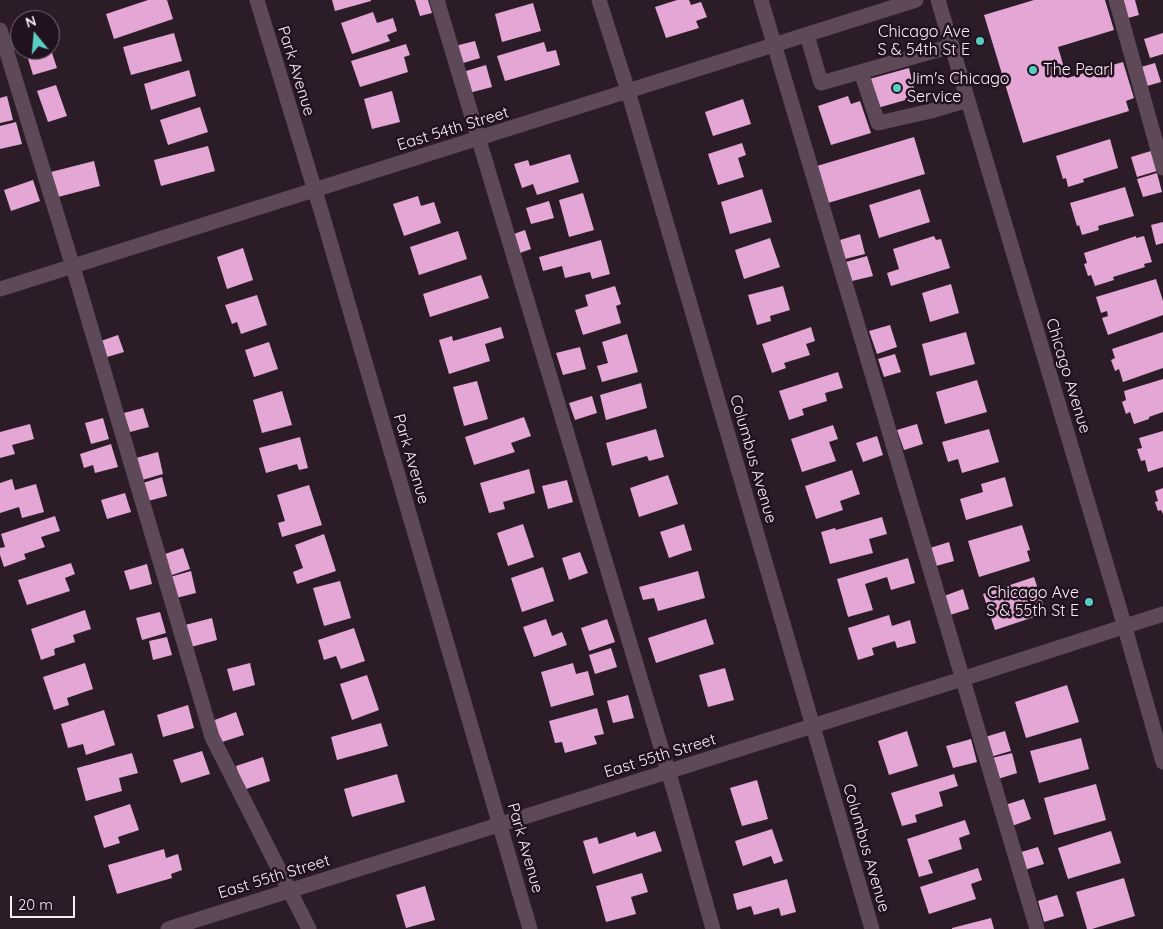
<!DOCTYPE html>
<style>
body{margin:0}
#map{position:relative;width:1163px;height:929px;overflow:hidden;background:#2c1c28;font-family:Quicksand,sans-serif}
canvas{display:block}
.north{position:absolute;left:10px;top:10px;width:50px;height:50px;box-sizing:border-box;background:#22121f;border:1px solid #786a75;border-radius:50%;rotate:343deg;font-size:14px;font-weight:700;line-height:20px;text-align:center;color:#f9edf5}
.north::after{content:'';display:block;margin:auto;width:18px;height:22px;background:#57cec1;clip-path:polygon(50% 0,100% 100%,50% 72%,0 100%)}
.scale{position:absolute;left:10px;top:896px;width:65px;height:22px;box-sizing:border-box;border:2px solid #f9edf5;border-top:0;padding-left:6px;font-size:15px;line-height:18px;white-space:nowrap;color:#f9edf5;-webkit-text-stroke:4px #22121f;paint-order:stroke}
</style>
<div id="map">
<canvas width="1163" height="929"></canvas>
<div class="north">N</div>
<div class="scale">20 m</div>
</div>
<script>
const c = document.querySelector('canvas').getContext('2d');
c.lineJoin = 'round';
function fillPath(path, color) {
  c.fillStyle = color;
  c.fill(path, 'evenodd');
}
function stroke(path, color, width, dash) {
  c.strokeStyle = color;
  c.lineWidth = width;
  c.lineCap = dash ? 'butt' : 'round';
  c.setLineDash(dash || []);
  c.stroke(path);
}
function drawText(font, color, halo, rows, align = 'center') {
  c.font = font + ' Quicksand,sans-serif';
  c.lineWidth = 5;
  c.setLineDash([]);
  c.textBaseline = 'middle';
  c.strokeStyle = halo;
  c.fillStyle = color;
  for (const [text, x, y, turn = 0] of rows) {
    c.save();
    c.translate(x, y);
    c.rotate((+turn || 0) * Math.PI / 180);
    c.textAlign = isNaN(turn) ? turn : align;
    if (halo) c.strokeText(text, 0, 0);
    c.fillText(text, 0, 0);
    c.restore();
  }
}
const building = new Path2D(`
 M148,0H167L173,19L114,39L106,14Z
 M332,0H371V1L335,11Z
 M415,0H428L432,13L420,16Z
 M677,0H689L691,5L701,2L707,17L696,21L699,28L666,38L655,7Z
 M1034,0H1105L1114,30L1058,47L1067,78L1123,62L1134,98L1126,101L1129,111L1023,143L984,15Z
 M1122,0H1135L1139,15L1128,18Z
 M533,3L541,31L502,42L495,14Z
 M373,12L377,23L393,18L397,31L387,35L390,41L352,54L341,23Z
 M174,33L182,61L131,75L123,47Z
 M1163,33V54L1150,58L1144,39Z
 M475,41L480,58L460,64L455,46Z
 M544,42L547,52L556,50L560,65L505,81L497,56Z
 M406,44L410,55L404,57L408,72L360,87L351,61Z
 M32,50H51L57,68L33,75L26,52Z
 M1155,63L1161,82L1147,86L1141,67Z
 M486,65L492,87L469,93L463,72Z
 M909,68L916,97L874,109L866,80Z
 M189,70L196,96L151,110L144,84Z
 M56,85L67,116L48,122L37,91Z
 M392,91L400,122L372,129L364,99Z
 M7,96L13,120L0,123V98Z
 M848,96L851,104L860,101L871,133L831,145L818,106Z
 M743,99L751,124L713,136L705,112Z
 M200,107L208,132L168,145L160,120Z
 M16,122L22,144L0,149V126Z
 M914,137L925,174L828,203L817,166Z
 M1110,139L1118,168L1083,179L1084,182L1068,187L1066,178L1063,179L1056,156Z
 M742,143L746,155L738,158L744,177L718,185L708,154Z
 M208,146L215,171L161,186L154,160Z
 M1151,151L1157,171L1137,177L1131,157Z
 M570,154L579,182L537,195L533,184L522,188L514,164L528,160L530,166Z
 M94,161L100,186L58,197L51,172Z
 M1157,173L1162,192L1143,197L1137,179Z
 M33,180L40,201L11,211L4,190Z
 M1125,187L1134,216L1098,226L1099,230L1082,235L1079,225L1077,226L1070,203Z
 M762,189L772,222L730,234L721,202Z
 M920,189L930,222L879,238L869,205Z
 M583,193L594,230L569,237L559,200Z
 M418,196L421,206L434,202L441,223L404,236L393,204Z
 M549,201L554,218L531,224L526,208Z
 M1163,222V243L1156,245L1151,225Z
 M525,230L531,249L520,253L514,234Z
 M458,231L467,259L419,275L410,247Z
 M860,234L865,254L845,259L840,240Z
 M934,236L936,240L941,239L950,268L891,286L887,273L899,269L893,249Z
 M1136,236V238L1144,236L1152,262L1144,264L1145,267L1113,277L1114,280L1095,286L1091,275L1088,276L1084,264L1087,263L1084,253Z
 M770,238L780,267L744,279L735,250Z
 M601,240L610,274L592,279L590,272L565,278L562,266L543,271L539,257Z
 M243,248L253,280L227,289L217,257Z
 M867,256L873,276L852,281L846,262Z
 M481,275L489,298L430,317L423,294Z
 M1156,279L1163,301V315L1108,335L1102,318L1108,316L1107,311L1101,313L1096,297Z
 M951,284L959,313L930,322L922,293Z
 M615,286L621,304L616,306L621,323L583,335L575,310L588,306L585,295Z
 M783,286L790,310L770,316L771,321L757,325L748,295Z
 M257,295L267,325L241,334L237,322L232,324L225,305Z
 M890,325L897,347L877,354L869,331Z
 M501,327L504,338L485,344L490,361L449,374L439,340L452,336L453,341Z
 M811,327L815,341L806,344L810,355L784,363L786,368L772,373L762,344Z
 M966,332L975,364L930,376L922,344Z
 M1163,332V368L1123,382L1119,369L1115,371L1111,360L1115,358L1112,349Z
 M627,334L638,372L602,382L597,366L608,363L602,342Z
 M118,335L124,352L107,357L101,341Z
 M269,342L278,369L254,377L245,350Z
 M580,347L586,369L563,375L556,353Z
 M895,354L901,372L884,377L878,359Z
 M838,372L843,388L825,393L827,401L802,409L804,415L789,420L779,391Z
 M1163,379V412L1149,417V419L1134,424L1130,412L1126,414L1122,402L1126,400L1124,391Z
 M977,380L987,412L945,424L936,392Z
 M477,381L488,419L464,426L453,387Z
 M641,383L647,408L606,420L600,395Z
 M282,391L292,425L262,433L253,400Z
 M592,396L597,413L575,420L569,403Z
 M143,408L149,427L130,432L124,413Z
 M524,417L531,436L511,443L515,452L474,465L465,437Z
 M103,418L109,439L91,444L85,423Z
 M30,424L34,439L12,445L15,454L0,458V432Z
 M917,424L923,444L904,450L897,430Z
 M833,425L838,439L829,442L836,461L802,472L791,439Z
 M656,429L664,457L649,461L647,456L612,466L606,443Z
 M989,429L999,462L962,473L958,459L948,462L942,442Z
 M1163,431V467L1148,472L1145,460L1141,461L1137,449L1142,448L1139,438Z
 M877,436L883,455L863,462L856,443Z
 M300,437L308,468L299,470L297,464L266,473L259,448Z
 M111,444L118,467L95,473L93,465L84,468L80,454Z
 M158,452L163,474L142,480L136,458Z
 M529,469L535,493L503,502L505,509L489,513L480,483Z
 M852,470L860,494L840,501L843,510L816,519L805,486Z
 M668,475L678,504L639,517L630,488Z
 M162,477L167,496L148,501L143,483Z
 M1005,477L1013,506L966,520L960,499L983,492L981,484Z
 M12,479L15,490L36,484L44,512L22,518L19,507L0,513V483Z
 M567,480L573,502L548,509L542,486Z
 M309,485L322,525L282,537L278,523L285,521L277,495Z
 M1163,488V514L1161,510L1158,511L1155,502L1158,501L1155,491Z
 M125,493L131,512L107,519L101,500Z
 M55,516L60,531L41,537L45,547L24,554L26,559L4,567L0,555V548L5,547L1,534Z
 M882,517L887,534L869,539L873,553L830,564L821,532L835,528L836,530Z
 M523,524L534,557L508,566L497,533Z
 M684,524L692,550L669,558L660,532Z
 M1022,525L1030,550L1027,551L1030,561L979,577L968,541Z
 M324,534L336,571L297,584L293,572L303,568L295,545Z
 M949,542L954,561L936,566L930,548Z
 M183,548L190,569L169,576L162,555Z
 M580,552L588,573L569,580L562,558Z
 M908,558L915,583L891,590L887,577L865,584L873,610L848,617L837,579Z
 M71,563L75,574L65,578L70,591L27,605L18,580Z
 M147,564L152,584L130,590L124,571Z
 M543,567L554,601L522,612L511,578Z
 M191,571L196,593L176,598L170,577Z
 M698,571L705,598L658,611L654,598L643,600L639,587Z
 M1034,577L1046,613L995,630L983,594Z
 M340,581L351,618L324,626L313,588Z
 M963,589L969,609L950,615L944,596Z
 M85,610L91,629L73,635L75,642L54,649L55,655L41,660L31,629Z
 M160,612L166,633L142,640L136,618Z
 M889,615L892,626L910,620L916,643L897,648L895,641L872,648L874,655L858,660L848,628Z
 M212,618L217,640L191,647L185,625Z
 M546,619L552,636L562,632L567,645L534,657L523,627Z
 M607,619L615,642L589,651L581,628Z
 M706,619L714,644L656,663L648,638Z
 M354,628L365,661L341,669L336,656L324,660L318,640Z
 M167,637L172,655L153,660L149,641Z
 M611,648L617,667L595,674L589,655Z
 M85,663L93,689L67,698L69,705L54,710L43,677Z
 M250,663L255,685L233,691L227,669Z
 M573,663L576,674L588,671L594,695L551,707L541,672Z
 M725,668L734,700L708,707L699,675Z
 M367,675L379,710L352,720L340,684Z
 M1067,685L1079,722L1026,738L1015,702Z
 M628,695L634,718L613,723L607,701Z
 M188,705L194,728L163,737L157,715Z
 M597,708L604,734L594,736L597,744L565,753L562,742L555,743L549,721Z
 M104,710L115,745L86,755L83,744L68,748L61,724Z
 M236,712L244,735L219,743L212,721Z
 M381,723L388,746L337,760L331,737Z
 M907,731L918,766L889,775L878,741Z
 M1005,731L1011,751L990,757L985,737Z
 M1081,738L1089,769L1039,783L1030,751Z
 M971,739L977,762L953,768L946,746Z
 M202,751L210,774L181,783L173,760Z
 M132,753L138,773L119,778L122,791L86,801L77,768Z
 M1012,753L1017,773L998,779L992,758Z
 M263,757L270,781L243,790L236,766Z
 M397,774L405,802L352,817L344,789Z
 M954,774L958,786L939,792L943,806L915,815L917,822L902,826L891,793Z
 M757,780L768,819L742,826L730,788Z
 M1096,784L1106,820L1054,835L1044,798Z
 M1024,799L1031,819L1012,826L1005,805Z
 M130,804L139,830L118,837L120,843L104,848L94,816Z
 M965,820L970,834L959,838L962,849L928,860L933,873L919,877L907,839Z
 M772,829L783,861L774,864L771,856L743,866L735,841Z
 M655,831L662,851L593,874L583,841L597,837L599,844L635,832L637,837Z
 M1111,831L1121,863L1068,879L1058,848Z
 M1038,847L1044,864L1024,870L1018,853Z
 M164,849L166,858L178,854L182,870L171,874L172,878L117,894L108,865Z
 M978,868L982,880L971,884L976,899L929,914L920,887Z
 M642,873L648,892L631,897L636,914L606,922L596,886Z
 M1124,878L1135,916L1092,929H1087L1076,892Z
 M787,879L796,912L781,916L779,908L754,915L751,906L737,910L733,894Z
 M425,886L435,920L406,928L396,895Z
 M1057,895L1064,916L1044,922L1038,901Z
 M991,918L994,929H952V928Z`);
const minor = new Path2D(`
 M257,0L322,214L530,929
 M437,0L675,794L713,929
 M599,0L628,91L872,929
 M761,0L1037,929
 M938,0L1119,607L1163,762
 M1116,0L1163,168
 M0,30L73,267L212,737L309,929
 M807,35L821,83L952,46
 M861,72L878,123L931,111L968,100
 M0,289L916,0
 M168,929L962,679L1163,614`);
const markers = [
 [980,41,5,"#57cec1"],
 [1033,70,5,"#57cec1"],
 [897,88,5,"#57cec1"],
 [1089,602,5,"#57cec1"]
];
const poiNames = [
 ["Chicago Ave",970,32],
 ["S & 54th St E",970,50],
 ["The Pearl",1043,70,"left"],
 ["Jim's Chicago",907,79,"left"],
 ["Service",907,97,"left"],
 ["Chicago Ave",1079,593],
 ["S & 55th St E",1079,611]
];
const streetNames = [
 ["Park Avenue",296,71,73],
 ["East 54th Street",453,129,-17],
 ["Chicago Avenue",1068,376,73],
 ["Park Avenue",411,459,74],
 ["Columbus Avenue",753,459,74],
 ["East 55th Street",660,756,-17],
 ["Park Avenue",525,848,74],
 ["Columbus Avenue",866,848,74],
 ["East 55th Street",274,877,-17]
];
fillPath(building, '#e4a7d5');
stroke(minor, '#5d4958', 15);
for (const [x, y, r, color] of markers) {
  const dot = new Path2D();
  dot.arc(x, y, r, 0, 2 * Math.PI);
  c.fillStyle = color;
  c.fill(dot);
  stroke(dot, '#22121f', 2);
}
drawText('16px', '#f9edf5', '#22121f', poiNames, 'right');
drawText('16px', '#f9edf5', '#22121f', streetNames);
</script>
